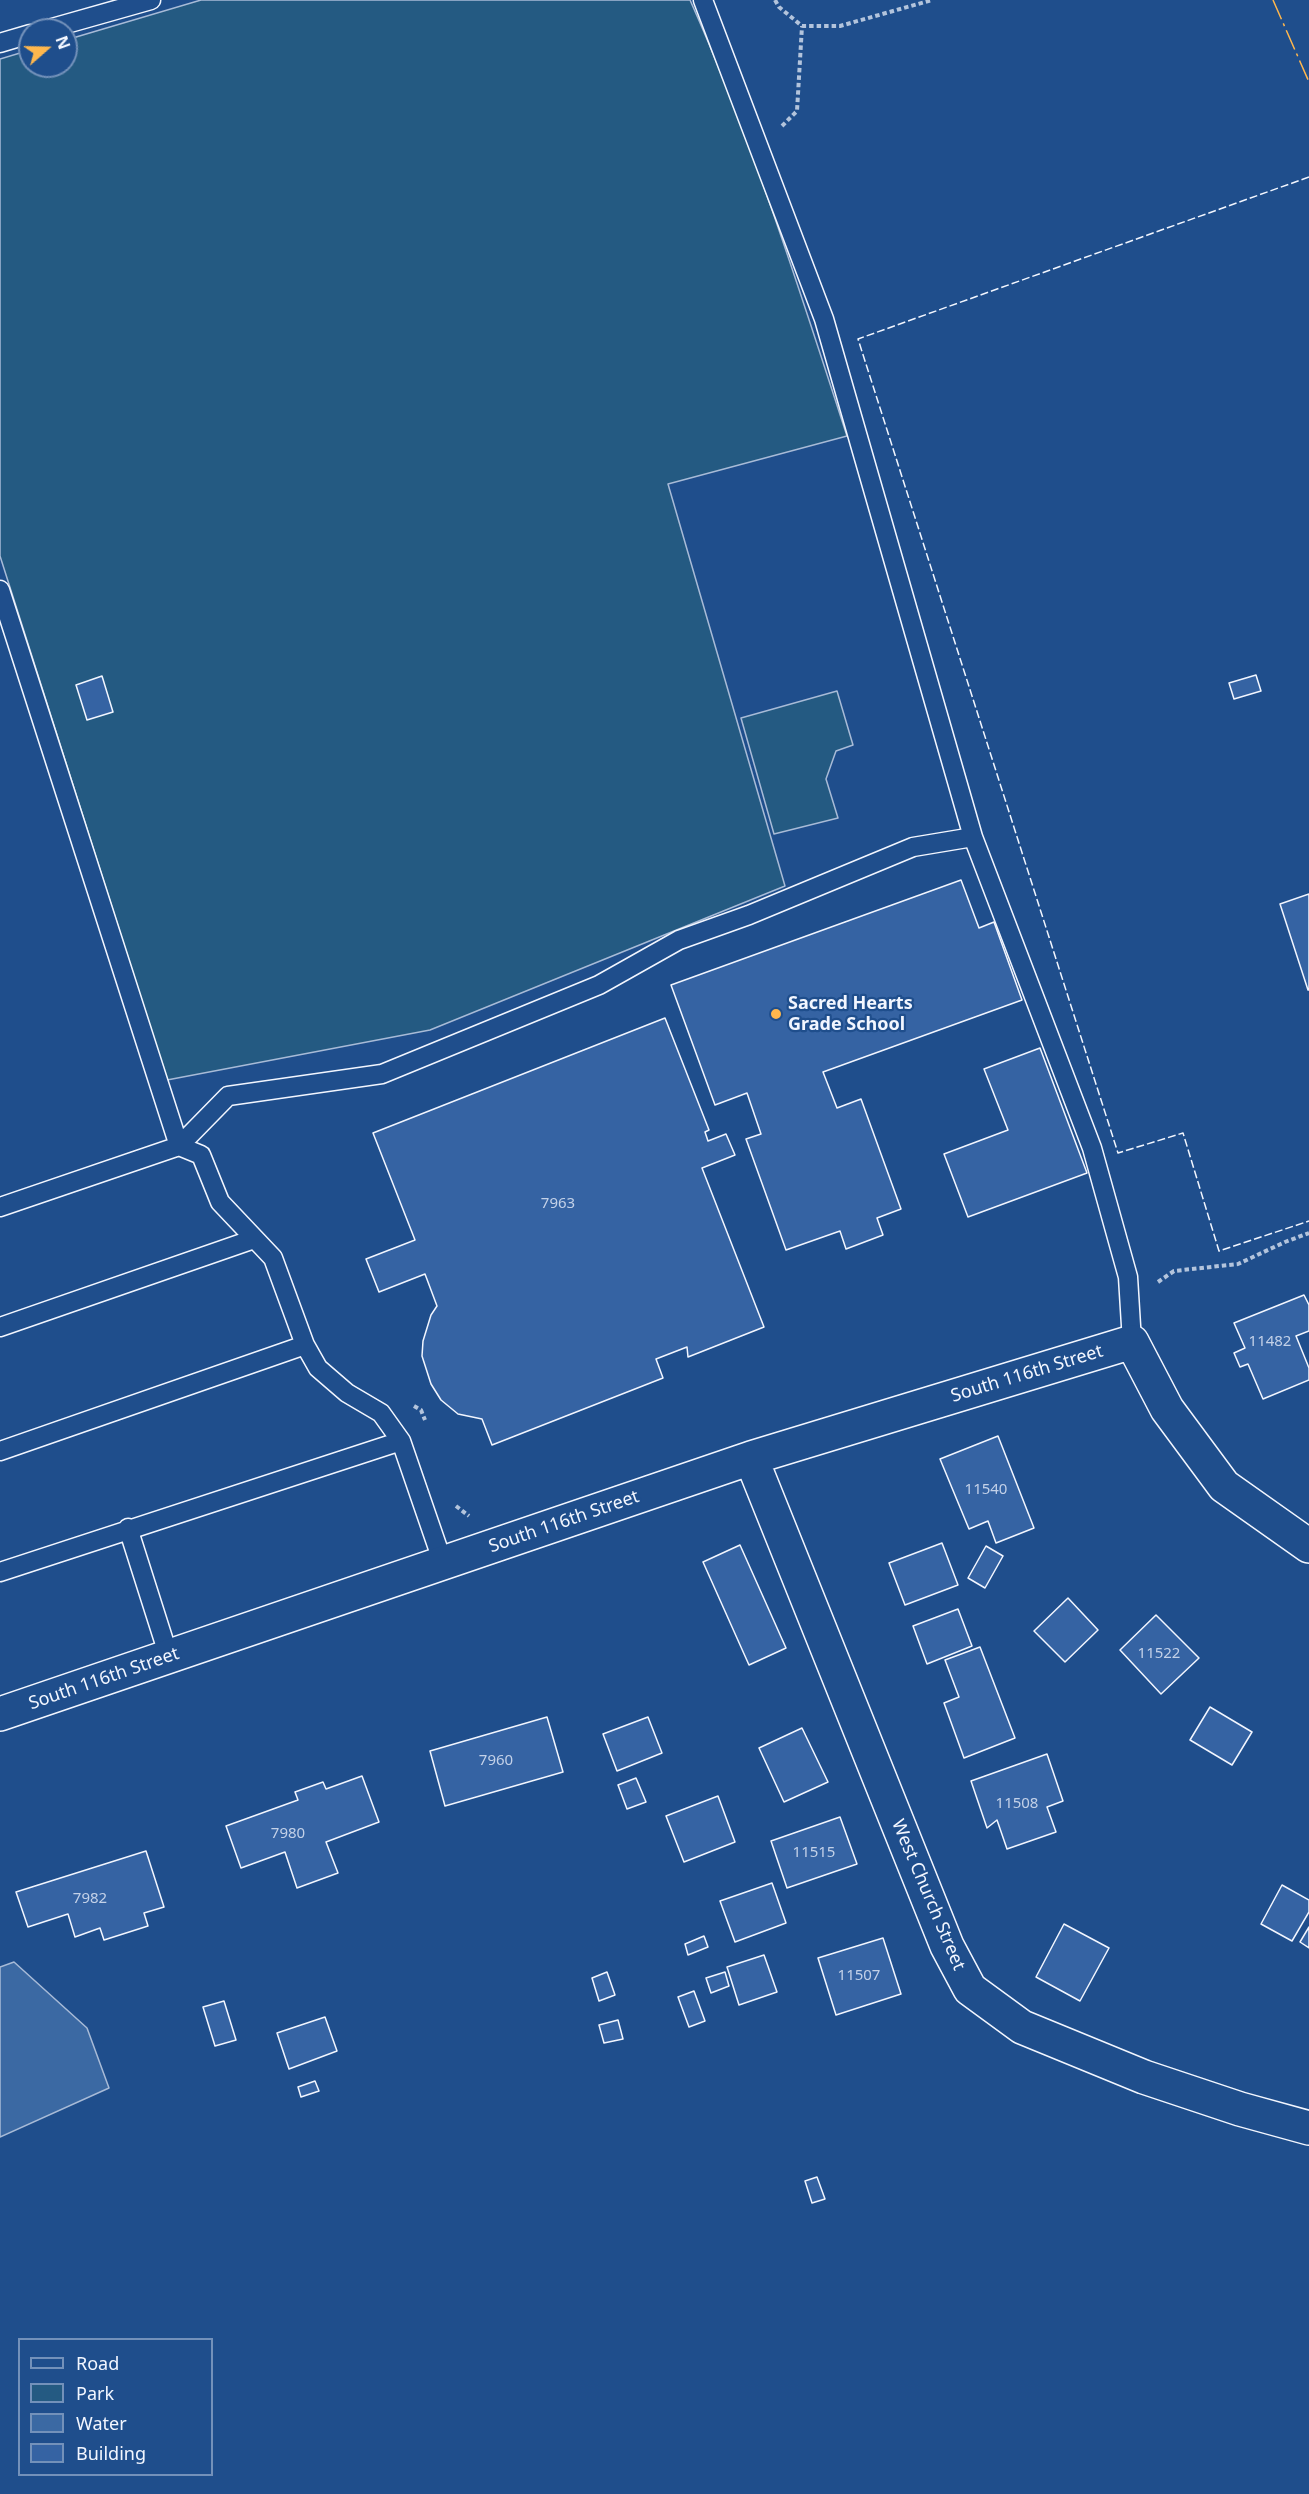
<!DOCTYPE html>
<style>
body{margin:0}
#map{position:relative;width:1309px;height:2494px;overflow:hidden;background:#1f4e8c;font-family:"Noto Sans",sans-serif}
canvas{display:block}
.legend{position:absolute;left:18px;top:2338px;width:195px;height:138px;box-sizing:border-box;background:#1f4e8c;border:2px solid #7391ba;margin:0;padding:8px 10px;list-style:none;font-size:18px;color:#f2f6ff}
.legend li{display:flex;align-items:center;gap:12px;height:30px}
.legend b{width:30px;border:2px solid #7391ba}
.north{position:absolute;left:18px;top:18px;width:60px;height:60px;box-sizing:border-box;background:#1f4e8c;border:2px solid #7391ba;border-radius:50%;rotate:70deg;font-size:16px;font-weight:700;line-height:24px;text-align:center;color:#f2f6ff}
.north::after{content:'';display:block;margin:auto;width:21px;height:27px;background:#ffb74d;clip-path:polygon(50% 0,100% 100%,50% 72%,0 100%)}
</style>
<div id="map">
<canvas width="1309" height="2494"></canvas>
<ul class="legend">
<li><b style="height:8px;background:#1f4e8c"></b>Road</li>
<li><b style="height:16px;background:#245a82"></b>Park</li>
<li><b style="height:16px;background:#3b69a3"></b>Water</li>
<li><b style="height:16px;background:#3563a3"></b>Building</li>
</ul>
<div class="north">N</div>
</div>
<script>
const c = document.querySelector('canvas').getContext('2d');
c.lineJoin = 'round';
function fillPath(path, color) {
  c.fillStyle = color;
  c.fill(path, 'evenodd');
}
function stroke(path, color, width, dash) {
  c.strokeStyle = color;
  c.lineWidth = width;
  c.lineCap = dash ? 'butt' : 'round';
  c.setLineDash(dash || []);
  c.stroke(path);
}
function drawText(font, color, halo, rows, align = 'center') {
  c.font = font + ' "Noto Sans",sans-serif';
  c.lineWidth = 4.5;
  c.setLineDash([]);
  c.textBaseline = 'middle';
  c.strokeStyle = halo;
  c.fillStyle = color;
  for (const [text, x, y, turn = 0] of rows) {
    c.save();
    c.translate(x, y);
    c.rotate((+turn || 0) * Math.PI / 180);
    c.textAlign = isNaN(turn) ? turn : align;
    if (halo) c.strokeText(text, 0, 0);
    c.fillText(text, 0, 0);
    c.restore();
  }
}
const green = new Path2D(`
 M201,0H690C753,141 799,289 847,436L668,484L785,886L430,1030L167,1080L0,556V59L30,50V66H66V40Z
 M837,691L853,745L836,751L826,779L838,818L774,834L741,718Z`);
const water = new Path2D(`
 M14,1962L87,2028L109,2088L0,2137V1967Z`);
const building = new Path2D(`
 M1256,675L1261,691L1234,699L1229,683Z
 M102,676L113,712L87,720L76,685Z
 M961,880L979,928L994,922L1022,1000L823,1072L837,1108L861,1099L901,1209L877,1218L883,1235L846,1249L840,1231L786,1250L746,1139L761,1134L747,1093L715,1105L671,985Z
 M1309,894V990H1308L1280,904Z
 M665,1018L709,1130L705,1132L708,1141L726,1134L735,1155L702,1168L764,1327L688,1357L687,1347L656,1359L663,1378L492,1445L482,1419L458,1414L441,1400L431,1384L422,1356L423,1341L431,1315L437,1306L425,1274L379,1292L366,1259L415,1240L373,1133Z
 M1040,1048L1087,1173L968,1217L944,1154L1008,1130L984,1069Z
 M1304,1295L1309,1305V1331L1296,1336L1309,1368V1380L1263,1399L1248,1364L1240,1367L1234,1353L1245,1348L1234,1323Z
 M998,1436L1034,1528L996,1543L988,1521L969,1529L940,1459Z
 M942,1543L958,1585L905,1605L889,1563Z
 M740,1545L786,1648L749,1665L703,1562Z
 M986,1546L1003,1556L985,1588L968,1578Z
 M1068,1598L1098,1630L1065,1662L1034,1631Z
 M958,1609L972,1646L927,1664L913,1626Z
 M1156,1615L1199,1658L1161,1694L1120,1650Z
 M980,1647L1015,1738L964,1758L944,1703L959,1697L945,1660Z
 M1210,1707L1252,1732L1232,1765L1190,1740Z
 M547,1717L563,1772L445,1806L430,1751Z
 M648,1717L662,1753L617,1771L603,1734Z
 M802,1728L828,1782L784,1802L759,1748Z
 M1047,1754L1063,1801L1047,1807L1056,1832L1007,1849L997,1820L987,1828L971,1781Z
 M362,1776L379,1822L326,1842L338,1873L297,1888L285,1852L241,1868L226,1826L298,1800L295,1792L323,1782L326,1789Z
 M636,1778L646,1802L627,1809L618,1785Z
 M718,1796L735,1842L684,1862L666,1816Z
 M840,1817L857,1864L787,1888L771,1841Z
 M146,1851L164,1907L144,1913L148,1926L104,1940L100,1928L75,1937L68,1914L28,1927L16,1892Z
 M772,1883L786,1923L735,1942L720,1901Z
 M1282,1885L1309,1900V1912L1292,1941L1261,1924Z
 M1064,1924L1109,1948L1080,2001L1036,1977Z
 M1309,1927V1948L1300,1942Z
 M704,1936L708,1947L688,1955L685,1944Z
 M883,1938L901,1994L836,2015L818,1958Z
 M764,1955L777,1992L739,2005L727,1967Z
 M607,1972L615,1995L599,2001L592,1978Z
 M725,1972L729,1986L711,1993L706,1978Z
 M694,1991L705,2021L689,2027L678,1997Z
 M224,2001L236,2040L215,2046L203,2007Z
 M325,2017L337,2051L289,2069L277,2033Z
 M618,2020L623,2039L604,2043L599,2025Z
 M315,2081L319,2091L301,2097L298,2087Z
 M817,2177L825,2199L812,2203L805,2181Z`);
const path = new Path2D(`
 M775,0L779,7L802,26H840L932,0
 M782,126L797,111L802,26
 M1158,1282L1174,1271L1238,1264L1285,1242L1309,1233
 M414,1406L421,1410L425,1420
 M456,1506L469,1516`);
const service = new Path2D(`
 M703,0L824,319L973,837
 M45,30L151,0
 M0,43L30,34
 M0,590L179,1146L228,1096L382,1074L599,985L679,940L749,915L913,847L973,837L1092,1148L1128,1277L1132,1342
 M0,1207L179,1146L201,1155L220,1202L273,1258L305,1345L318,1368L347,1393L381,1413L401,1441L443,1563
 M0,1327L254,1239
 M0,1451L305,1345
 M128,1528L169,1657
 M0,1572L401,1441`);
const minor = new Path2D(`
 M751,1458L947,1946L970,1989L1022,2027L1144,2077L1240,2109L1309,2128
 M0,1714L751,1458L1132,1342L1167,1409L1224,1486L1309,1546`);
const fence = new Path2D(`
 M1309,177L858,339L1118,1153L1183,1133L1219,1251L1309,1221`);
const power = new Path2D(`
 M1273,0L1309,82`);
const markers = [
 [776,1014,6,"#ffb74d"]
];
const numberNames = [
 ["7963",558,1204],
 ["11482",1270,1342],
 ["11540",986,1490],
 ["11522",1159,1654],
 ["7960",496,1761],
 ["11508",1017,1804],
 ["7980",288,1834],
 ["11515",814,1853],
 ["7982",90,1899],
 ["11507",859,1976]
];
const poiNames = [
 ["Sacred Hearts",788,1004],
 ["Grade School",788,1025]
];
const streetNames = [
 ["South 116th Street",1027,1374,-17],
 ["South 116th Street",564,1522,-19],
 ["South 116th Street",104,1679,-19],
 ["West Church Street",928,1895,67]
];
fillPath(green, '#245a82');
stroke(green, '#a8bbd7', 1.5);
fillPath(water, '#3b69a3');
stroke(water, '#a8bbd7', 1.5);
fillPath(building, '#3563a3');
stroke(building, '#f2f6ff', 1.5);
stroke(service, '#f2f6ff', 21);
stroke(minor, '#f2f6ff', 36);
stroke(path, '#b3c4dc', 4, [4.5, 3]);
stroke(service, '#1f4e8c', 18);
stroke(minor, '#1f4e8c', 33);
stroke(fence, '#f2f6ff', 1.5, [8, 3]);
stroke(power, '#ffb74d', 1.5, [21, 4.5, 3, 4.5]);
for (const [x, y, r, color] of markers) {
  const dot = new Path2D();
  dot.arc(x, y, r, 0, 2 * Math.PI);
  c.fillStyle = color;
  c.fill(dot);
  stroke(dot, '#1f4e8c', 2);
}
drawText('15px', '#c3d1e8', null, numberNames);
drawText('bold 18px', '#f2f6ff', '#1f4e8c', poiNames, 'left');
drawText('18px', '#f2f6ff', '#1f4e8c', streetNames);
</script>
